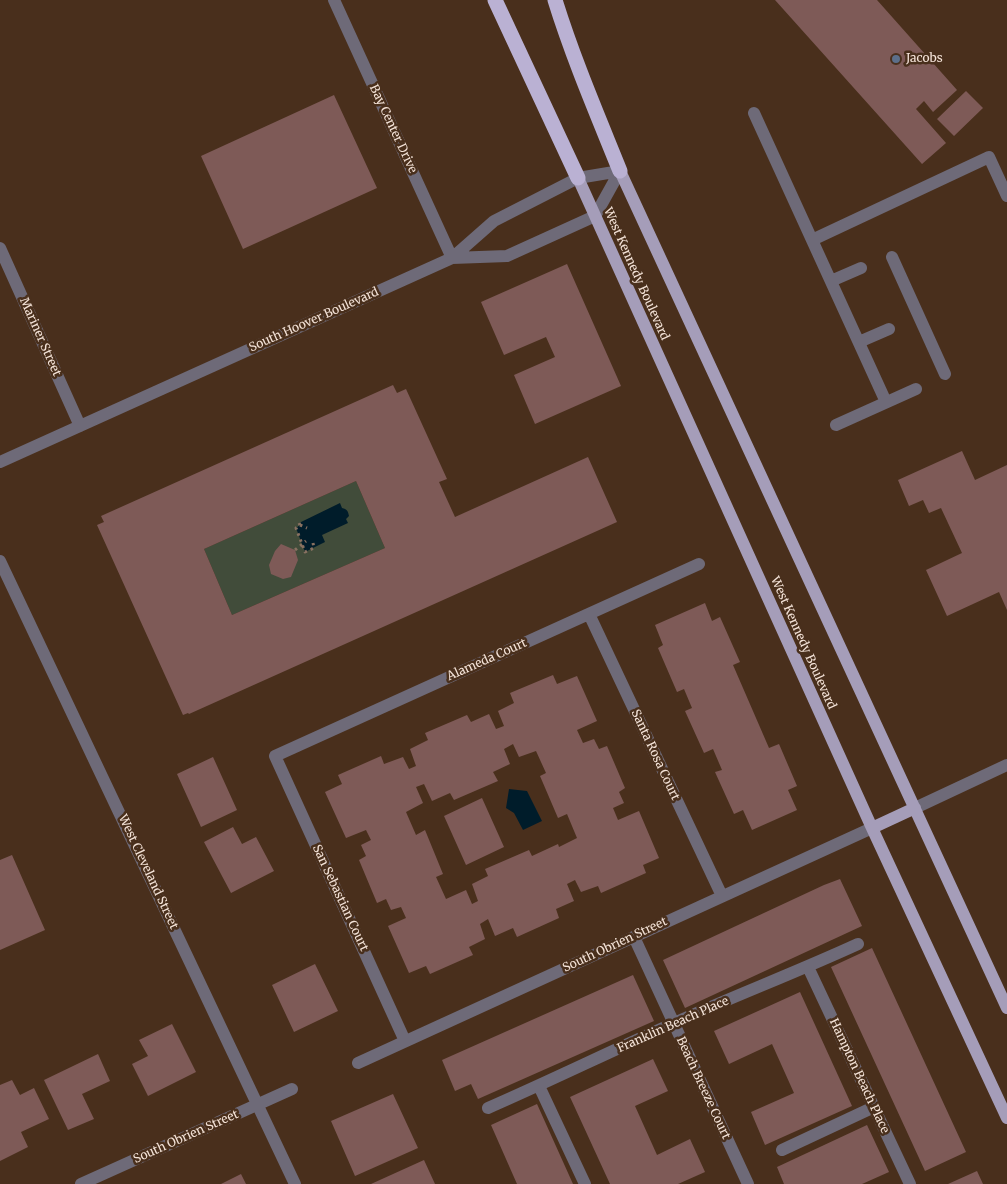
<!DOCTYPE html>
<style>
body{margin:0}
canvas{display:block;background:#492f1c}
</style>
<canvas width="1007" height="1184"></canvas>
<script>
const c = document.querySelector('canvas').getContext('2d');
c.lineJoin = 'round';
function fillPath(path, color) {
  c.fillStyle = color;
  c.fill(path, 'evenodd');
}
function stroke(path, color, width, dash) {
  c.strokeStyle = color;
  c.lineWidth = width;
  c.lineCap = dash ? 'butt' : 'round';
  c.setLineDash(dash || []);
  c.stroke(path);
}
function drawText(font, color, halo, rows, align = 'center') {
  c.font = font + ' Merriweather,serif';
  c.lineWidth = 5;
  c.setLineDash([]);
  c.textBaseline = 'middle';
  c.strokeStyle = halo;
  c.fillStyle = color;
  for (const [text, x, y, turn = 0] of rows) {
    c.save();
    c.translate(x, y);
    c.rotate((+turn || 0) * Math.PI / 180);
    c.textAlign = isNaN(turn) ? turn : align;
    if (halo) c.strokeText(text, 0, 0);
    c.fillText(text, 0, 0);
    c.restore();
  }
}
const green = new Path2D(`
 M356,481L385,548L232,615L204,549Z`);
const water = new Path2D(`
 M340,503L342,508C347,509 348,511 349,516L346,519L348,523L322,535L325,542L305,552L296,528L300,525L299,523Z
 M509,789L527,791L542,821L523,830L514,813L506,808Z`);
const building = new Path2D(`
 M775,0H877L957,90L933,112L924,101L916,109L946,143L922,164Z
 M966,91L983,108L954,136L937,119Z
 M334,95L377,188L243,249L201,156Z
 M567,264L621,386L535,424L514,375L555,357L546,337L504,355L481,302Z
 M393,385L397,393L406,389L447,479L439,482L455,517L588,457L617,522L189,714L188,713L183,715L97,525L104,522L101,516ZM356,481L385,548L232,615L204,549Z
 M962,451L975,480L1007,465V610L999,592L947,616L926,570L962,553L941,508L929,513L923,500L909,506L898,480Z
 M281,544L295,550L298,560L291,577L283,579L271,574L269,565L275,551Z
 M705,603L712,621L720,617L740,662L733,665L769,748L779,744L797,786L788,790L797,810L752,830L743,810L734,814L715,772L722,770L713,749L704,753L685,711L692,708L684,689L677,692L658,648L663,645L655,625Z
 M553,675L557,684L577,676L597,721L577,730L583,743L594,739L599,749L607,746L625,788L619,792L624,803L613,808L618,820L639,811L659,858L643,865L646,873L601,893L598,886L581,892L575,880L567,884L574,901L556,909L559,918L517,937L513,928L495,936L488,919L480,924L485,939L469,947L473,955L430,974L426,966L409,973L388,926L406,918L401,907L391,910L386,899L377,903L359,860L366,856L361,845L371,840L366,830L346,838L325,792L342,784L338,775L381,756L384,764L403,757L409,769L416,766L410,749L428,740L425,733L467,715L471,722L489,714L496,729L504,726L498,711L514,703L510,693ZM513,744L519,757L536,751L546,773L540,776L558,818L567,814L577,838L559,847L558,844L532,856L529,850L485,869L488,876L472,884L478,901L472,904L466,890L446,899L436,877L443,874L425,830L416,835L406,812L423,803L416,787L424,784L432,801L450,793L454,800L498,781L493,772L510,764L504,749Z
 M213,757L237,810L201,827L177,774Z
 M482,798L504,847L466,865L444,816Z
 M233,827L242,844L256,837L274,871L231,893L204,842Z
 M12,855L45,930L0,950V860Z
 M840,879L862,926L685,1008L663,960L824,885Z
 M872,948L966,1152L925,1171L831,967Z
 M315,964L338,1011L294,1032L272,985Z
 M633,975L654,1021L478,1099L471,1084L455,1091L442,1060Z
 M800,992L852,1106L765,1145L751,1112L794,1093L772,1044L729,1064L714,1031Z
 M172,1024L196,1072L148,1096L132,1064L148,1056L139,1040Z
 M98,1054L110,1081L82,1094L94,1119L68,1130L44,1080Z
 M653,1059L668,1091L635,1106L657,1155L690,1139L705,1172L678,1184H610L570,1097Z
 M12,1080L20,1095L34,1088L49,1119L21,1132L28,1147L0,1161V1085Z
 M393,1094L418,1148L355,1176L331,1121Z
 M537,1104L573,1184H517L491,1125Z
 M867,1125L889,1172L862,1184H784L777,1167Z
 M424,1160L435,1184H371Z
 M977,1171L983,1184H948Z
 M241,1174L246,1184H221Z`);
const path = new Path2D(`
 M299,523L300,525L296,528L305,552L314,548L313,543
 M300,525L307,528
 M295,550L306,541`);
const minor = new Path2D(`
 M334,0L452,258
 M754,113L886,402
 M812,240L989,157L1007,196
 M0,248L80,426
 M892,257L945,374
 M452,258L507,256L595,216L620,171
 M831,281L861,268
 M859,342L889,329
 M836,425L916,389
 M0,462L452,258L494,221L578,178L620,171
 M0,561L295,1184
 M589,614L722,896
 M915,808L1007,765
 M634,937L748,1184
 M808,967L910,1184
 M405,1041L275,756L699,564
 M358,1063L872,828
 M539,1086L585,1184
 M488,1108C550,1081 611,1051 672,1024C734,996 797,972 858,944
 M782,1150L874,1107
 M81,1184L292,1089`);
const major = new Path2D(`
 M620,171L1007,1008
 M578,178L872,828L1007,1118
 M872,828L915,808`);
const highway = new Path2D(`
 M495,0L578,178
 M555,0C573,58 597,114 620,171`);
const markers = [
 [896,59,5,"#5c6f8a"]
];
const poiNames = [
 ["Jacobs",906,59]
];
const streetNames = [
 ["Bay Center Drive",393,129,65],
 ["West Kennedy Boulevard",636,274,66],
 ["South Hoover Boulevard",314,320,-24],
 ["Mariner Street",40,337,66],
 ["West Kennedy Boulevard",803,643,66],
 ["Alameda Court",487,660,-24],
 ["Santa Rosa Court",655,755,65],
 ["West Cleveland Street",148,872,65],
 ["San Sebastian Court",340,898,65],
 ["South Obrien Street",615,945,-25],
 ["Franklin Beach Place",673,1025,-24],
 ["Hampton Beach Place",859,1076,65],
 ["Beach Breeze Court",703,1088,65],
 ["South Obrien Street",186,1137,-24]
];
fillPath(green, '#414c3a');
fillPath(water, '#001c2a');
fillPath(building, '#7e5a57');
stroke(path, '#887161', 3, [2.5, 4]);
stroke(minor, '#6e6a78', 12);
stroke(major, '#a59db9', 12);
stroke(highway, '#bab1d3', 15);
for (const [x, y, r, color] of markers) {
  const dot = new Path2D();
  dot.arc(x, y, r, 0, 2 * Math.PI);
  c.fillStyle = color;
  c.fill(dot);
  stroke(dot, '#492f1c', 2);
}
drawText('12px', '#f4e3d8', '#492f1c', poiNames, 'left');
drawText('12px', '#f4e3d8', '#492f1c', streetNames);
</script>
